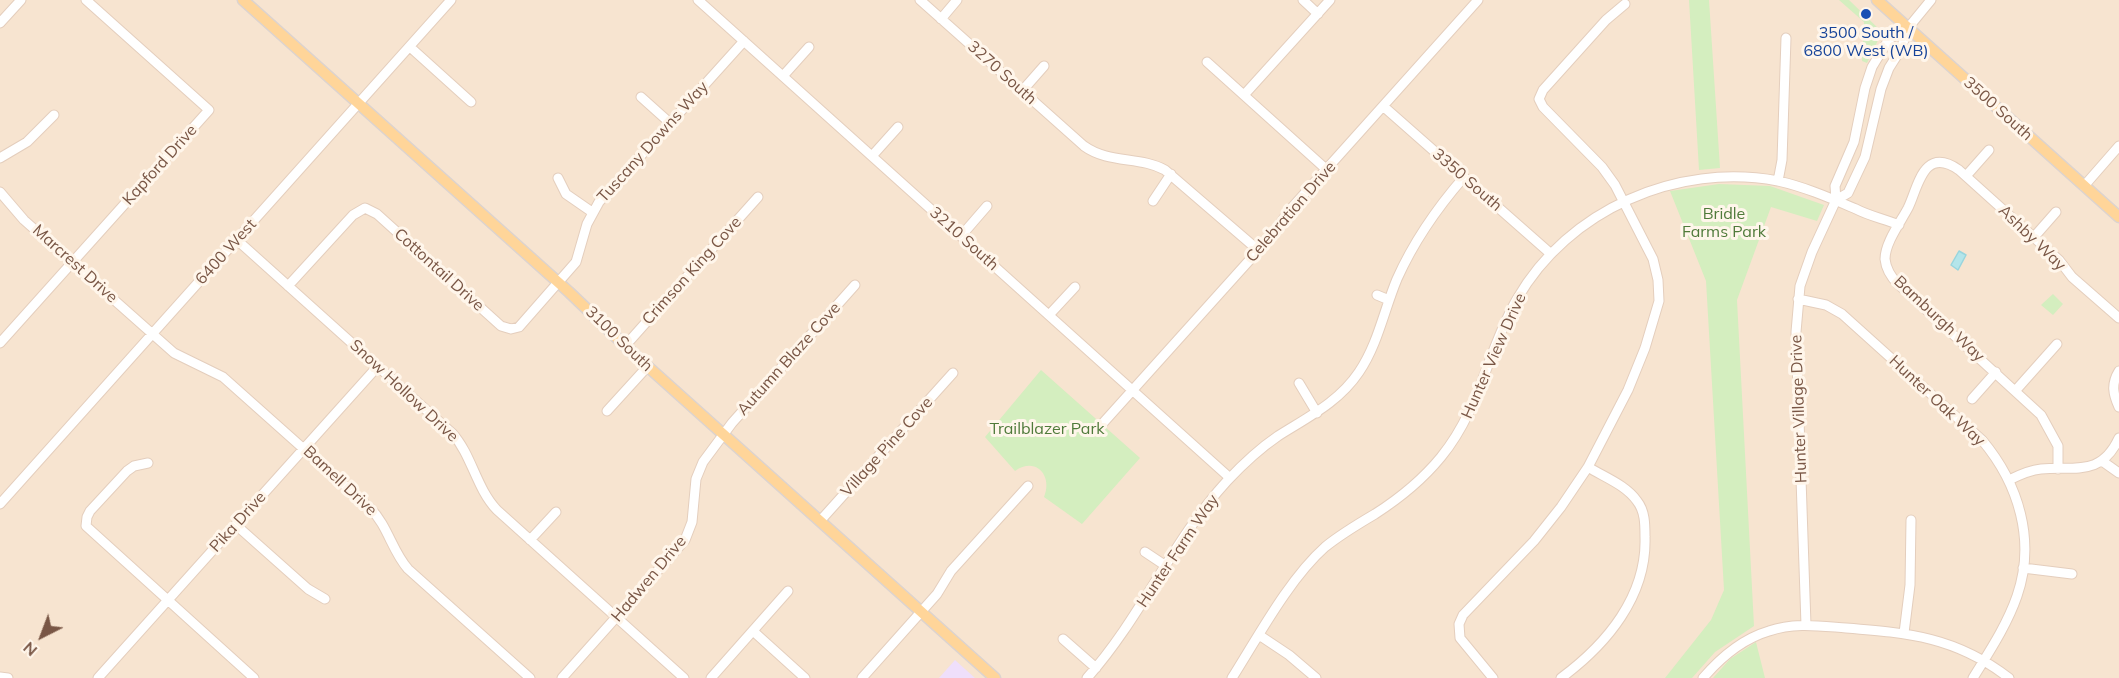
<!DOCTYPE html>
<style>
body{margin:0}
#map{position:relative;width:2119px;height:678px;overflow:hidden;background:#fff2e2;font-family:Mulish,sans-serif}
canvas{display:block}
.north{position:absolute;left:12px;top:606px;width:60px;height:60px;-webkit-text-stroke:4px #fff6eb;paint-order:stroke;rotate:222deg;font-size:16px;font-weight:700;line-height:24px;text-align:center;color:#795645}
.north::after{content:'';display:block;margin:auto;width:21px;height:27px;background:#795645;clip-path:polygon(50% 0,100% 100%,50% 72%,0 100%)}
</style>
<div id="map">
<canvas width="2119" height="678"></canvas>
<div class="north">N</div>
</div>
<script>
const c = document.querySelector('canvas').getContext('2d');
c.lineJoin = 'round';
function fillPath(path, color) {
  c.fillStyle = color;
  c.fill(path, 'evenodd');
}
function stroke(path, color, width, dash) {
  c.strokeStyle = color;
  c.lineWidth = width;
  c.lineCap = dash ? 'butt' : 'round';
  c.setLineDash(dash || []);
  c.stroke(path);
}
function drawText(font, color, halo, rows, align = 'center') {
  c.font = font + ' Mulish,sans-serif';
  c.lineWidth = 6;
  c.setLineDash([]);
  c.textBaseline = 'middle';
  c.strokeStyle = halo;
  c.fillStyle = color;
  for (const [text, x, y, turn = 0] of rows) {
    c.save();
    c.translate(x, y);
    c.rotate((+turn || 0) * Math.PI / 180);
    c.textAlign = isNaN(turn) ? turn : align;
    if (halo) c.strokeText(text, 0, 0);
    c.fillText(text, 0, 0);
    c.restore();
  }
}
const residential = new Path2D(`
 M0,0H2119V678H0Z`);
const education = new Path2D(`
 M955,660L975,678H939Z`);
const green = new Path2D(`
 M1689,0H1709L1720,168L1699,170Z
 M1839,0H1849L1882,32L1867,63L1862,61L1864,22Z
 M1719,184L1770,186L1824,205L1817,221L1771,207L1737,300L1754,626L1715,652L1692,678H1665L1711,620L1724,590L1706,281L1670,191Z
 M2053,294L2063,304L2053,315L2041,305Z
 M1041,370L1140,458L1082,524L1044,497C1053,476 1036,456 1015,471L985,437Z
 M1756,642L1765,678H1713L1730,659Z`);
const water = new Path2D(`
 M1959,251L1966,255L1958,270L1951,265Z`);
const minor = new Path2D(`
 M698,0L1230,478
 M920,0L1084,146C1109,164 1140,156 1165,170L1258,250
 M1303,0L1318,14
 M941,19L957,0
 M0,23L21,0
 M410,47L471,102
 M1207,62L1327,170
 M783,76L809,47
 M1022,91L1044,66
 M1244,95L1330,0
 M641,97L670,123
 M1383,106L1551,254
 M872,156L898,127
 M0,158L27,142L54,115
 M1966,176L1989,150
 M558,178L566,194L592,212
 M1778,181L1782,160L1786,38
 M2084,186L2119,146
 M0,192L24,220L174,353L223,377L370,508C388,526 392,551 408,569L530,678
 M1836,200L1835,186L1854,142L1865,88L1872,67L1889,39L1908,28
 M1153,201L1171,174
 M961,236L987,206
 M2034,237L2056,212
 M237,240L452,433C472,455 476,488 497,510L684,678
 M288,286L353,215L365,208L377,214L501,326L511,329L519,327L576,262L587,224L599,202L744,41
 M1377,295L1389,300
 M1798,299L1826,305L1842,314L1982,440C2019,484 2036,541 2017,596C2007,625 1989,652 1973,678
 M1049,315L1075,287
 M0,343L209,110L86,0
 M625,346L758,197
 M2119,371C2111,384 2113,394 2119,407
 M1299,383L1317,413
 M2016,390L2057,344
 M1972,399L1996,372
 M607,411L648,366
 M1103,423L1273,234L1288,212L1478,0
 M2102,461L2119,473
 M148,463L134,466L127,471L90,511L87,517L86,526L254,678
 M2058,469V446L2041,415L1898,284C1891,277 1886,269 1885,259C1885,243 1900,223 1908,208C1918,188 1923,145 1959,170L2059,260L2072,277L2119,318
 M2009,480C2019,475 2030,470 2041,469C2075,466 2101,477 2119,438
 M0,504L451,0
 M820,521L953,373
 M236,525L308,589L325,599
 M530,540L556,512
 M1145,552L1166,566
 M2023,568L2072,574
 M1806,625L1796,332L1800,286L1812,252L1836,200L1848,193L1865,157L1881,89L1889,68L1901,49L1908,28L1931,0
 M753,631L805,678
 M1904,633L1910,585L1911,520
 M1259,635L1289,655L1316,678
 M1063,639L1096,668
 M0,677L8,678
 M98,678L378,366
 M562,678L685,540L692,522L696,479L703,462L732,423L855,285
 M711,678L788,591
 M862,678L937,594L951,571L1028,486
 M1087,678C1141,618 1172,541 1227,481C1242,465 1259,449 1278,436C1308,417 1339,402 1359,372C1378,344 1384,310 1397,279C1414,241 1437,208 1464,177
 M1232,678C1258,637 1289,579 1325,547C1341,534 1358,524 1375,514C1400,498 1423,479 1441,457C1481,408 1487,351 1517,299C1568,210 1677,162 1778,181C1805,187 1830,198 1856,209C1869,216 1885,219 1899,225
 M1493,678L1460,638L1459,624L1463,615L1534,541L1561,507L1588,467L1628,390L1645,348L1659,301L1658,280L1653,259L1615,185L1602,167L1543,107L1539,99L1543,90L1606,20L1625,4
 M1561,678C1607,644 1647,596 1645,537C1645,524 1645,511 1637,501C1626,485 1604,477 1588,467
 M1703,678C1721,657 1742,639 1769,631C1794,622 1820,626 1846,628C1909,633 1956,637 2009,678`);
const major = new Path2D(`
 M243,0L569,292L636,356L995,678
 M1877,0L2119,217`);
const markers = [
 [1866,14,6,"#1a4fb4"]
];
const transitNames = [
 ["3500 South /",1866,33],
 ["6800 West (WB)",1866,51]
];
const streetNames = [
 ["3270 South",1002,73,42],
 ["3500 South",1998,109,42],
 ["Tuscany Downs Way",653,142,-48],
 ["Kapford Drive",160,165,-48],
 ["3350 South",1467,180,41],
 ["Celebration Drive",1291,212,-49],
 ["Ashby Way",2032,238,44],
 ["3210 South",964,239,42],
 ["6400 West",226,252,-48],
 ["Marcrest Drive",75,264,42],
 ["Cottontail Drive",439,270,42],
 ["Crimson King Cove",692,271,-48],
 ["Bamburgh Way",1939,319,43],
 ["3100 South",619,339,44],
 ["Hunter View Drive",1494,356,-66],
 ["Autumn Blaze Cove",789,359,-48],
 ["Snow Hollow Drive",404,391,43],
 ["Hunter Oak Way",1937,401,43],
 ["Hunter Village Drive",1799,409,-92],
 ["Village Pine Cove",887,447,-48],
 ["Bamell Drive",340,481,43],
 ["Pika Drive",238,522,-48],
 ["Hunter Farm Way",1178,551,-56],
 ["Hadwen Drive",649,579,-50]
];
const parkNames = [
 ["Bridle",1724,214],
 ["Farms Park",1724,232],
 ["Trailblazer Park",1047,429]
];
fillPath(residential, '#f7e4d0');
fillPath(education, '#efdffb');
fillPath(green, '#d4eebf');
fillPath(water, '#b4e5ea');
stroke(water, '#99d5dd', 1.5);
stroke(minor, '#e4cebd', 11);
stroke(major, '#dcd3cf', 13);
stroke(minor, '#fff', 9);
stroke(major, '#ffd599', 10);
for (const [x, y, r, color] of markers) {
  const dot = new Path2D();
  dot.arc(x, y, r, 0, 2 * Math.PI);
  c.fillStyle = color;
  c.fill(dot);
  stroke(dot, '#fff6eb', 2);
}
drawText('16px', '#164399', '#fff6eb', transitNames);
drawText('16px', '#795645', '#fff6eb', streetNames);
drawText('16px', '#4f7a3a', '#fff6eb', parkNames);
</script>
